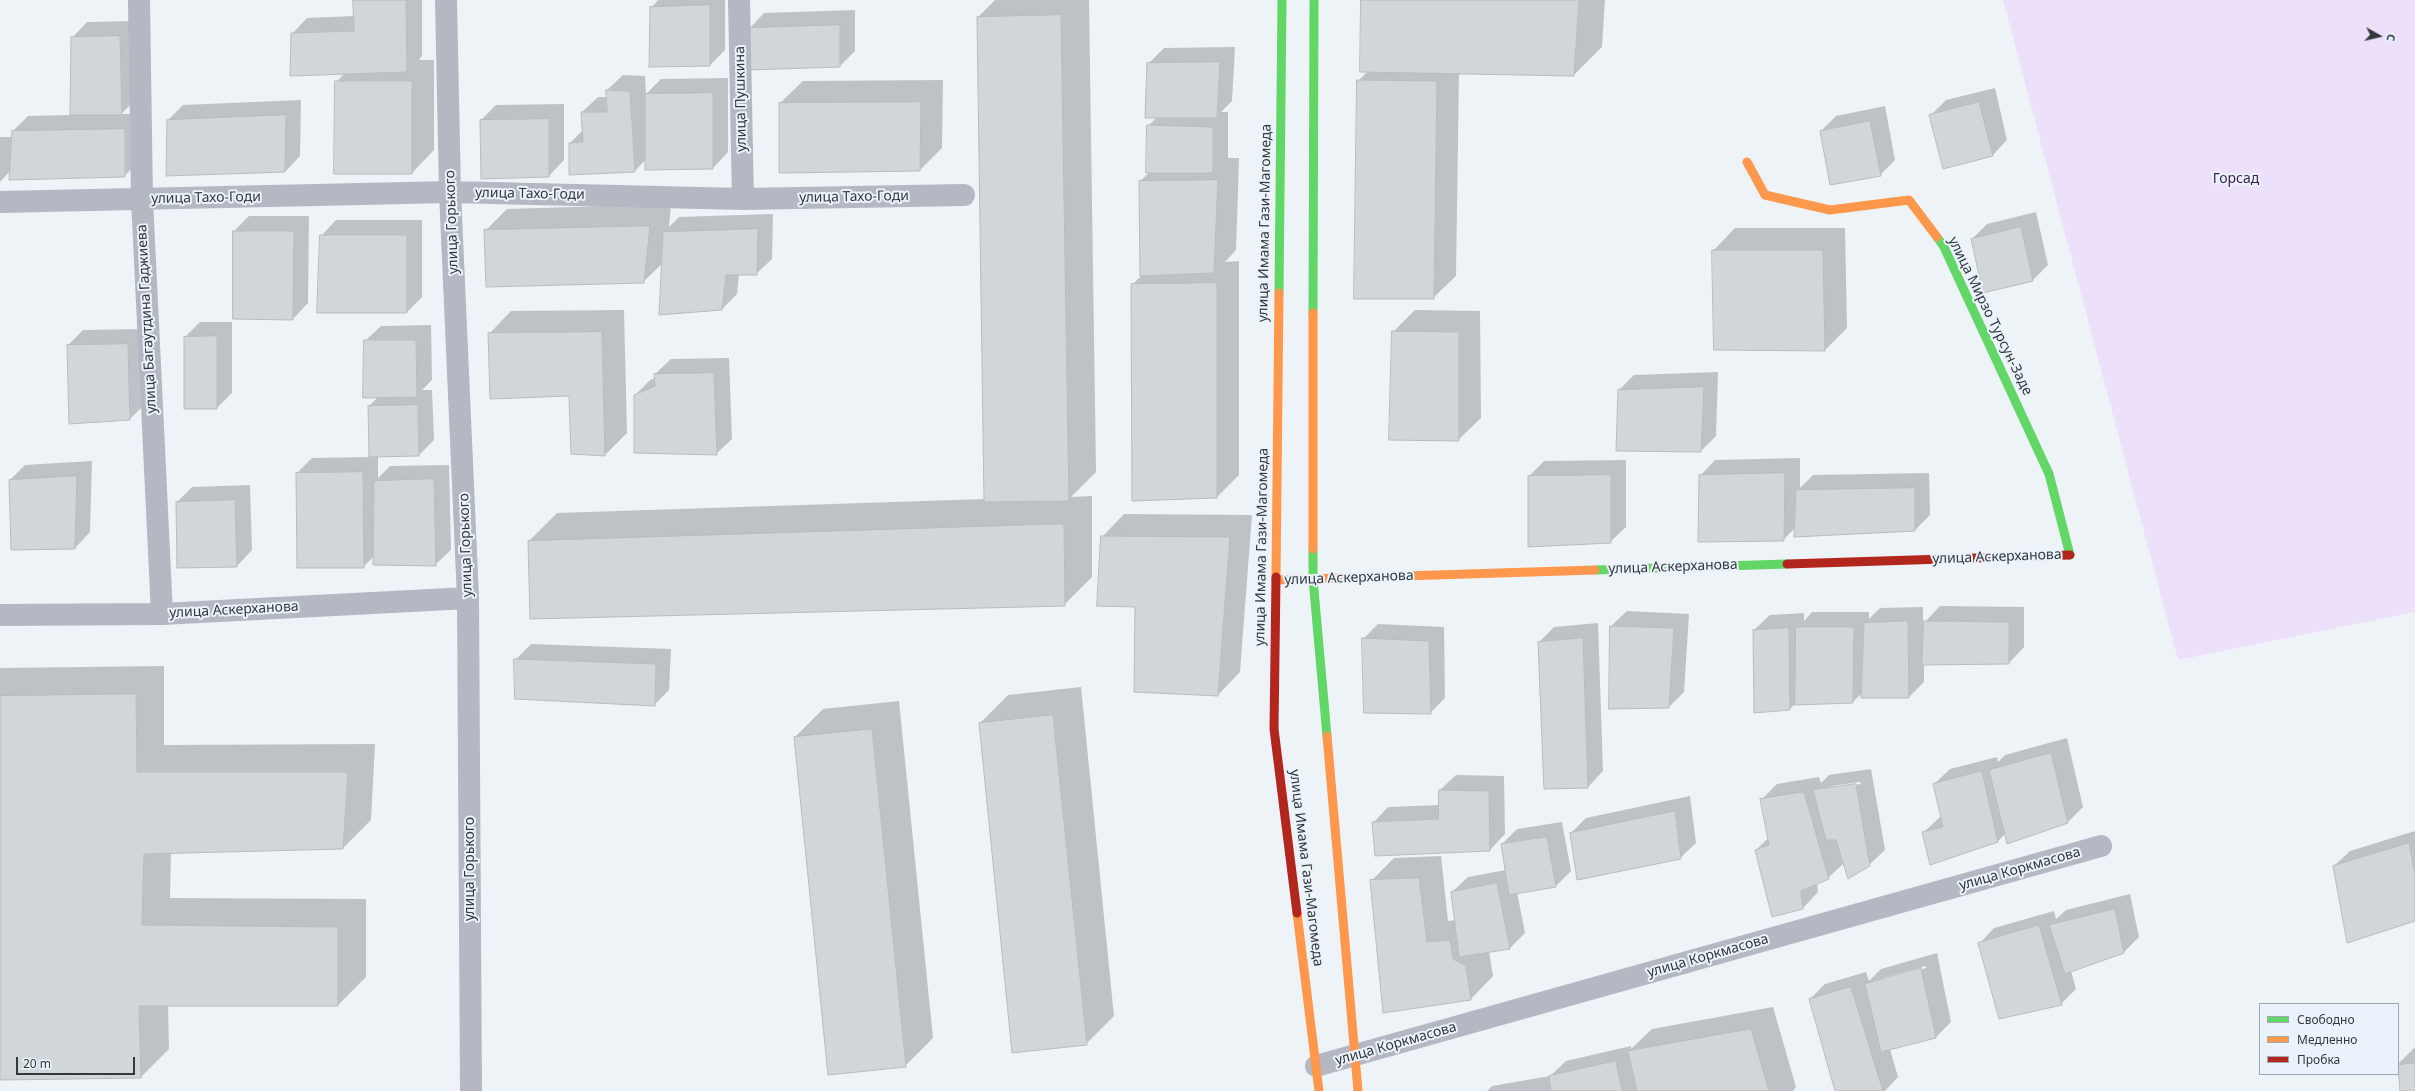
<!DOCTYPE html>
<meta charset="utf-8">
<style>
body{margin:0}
#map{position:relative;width:2415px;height:1091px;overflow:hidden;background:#eef3f8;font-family:"Noto Sans",sans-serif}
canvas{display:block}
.legend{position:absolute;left:2259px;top:1003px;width:140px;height:72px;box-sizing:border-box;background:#eaf3fc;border:1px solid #a2a8af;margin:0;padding:5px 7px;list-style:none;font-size:12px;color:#35383b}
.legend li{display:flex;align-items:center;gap:8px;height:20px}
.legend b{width:20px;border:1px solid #a2a8af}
.north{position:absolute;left:2359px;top:16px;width:40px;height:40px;-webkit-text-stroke:3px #eaf3fc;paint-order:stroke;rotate:98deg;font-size:11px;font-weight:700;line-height:16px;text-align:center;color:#35383b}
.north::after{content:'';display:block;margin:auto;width:14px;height:18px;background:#35383b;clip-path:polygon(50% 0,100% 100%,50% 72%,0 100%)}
.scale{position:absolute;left:16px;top:1057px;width:119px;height:18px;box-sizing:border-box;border:2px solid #35383b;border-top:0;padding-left:5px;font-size:12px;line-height:14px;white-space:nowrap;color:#35383b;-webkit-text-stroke:3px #eaf3fc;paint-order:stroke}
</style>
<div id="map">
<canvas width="2415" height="1091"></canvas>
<ul class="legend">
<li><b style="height:5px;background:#63d668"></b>Свободно</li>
<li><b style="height:5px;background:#ff974d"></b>Медленно</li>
<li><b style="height:5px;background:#b3261e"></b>Пробка</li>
</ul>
<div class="north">С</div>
<div class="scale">20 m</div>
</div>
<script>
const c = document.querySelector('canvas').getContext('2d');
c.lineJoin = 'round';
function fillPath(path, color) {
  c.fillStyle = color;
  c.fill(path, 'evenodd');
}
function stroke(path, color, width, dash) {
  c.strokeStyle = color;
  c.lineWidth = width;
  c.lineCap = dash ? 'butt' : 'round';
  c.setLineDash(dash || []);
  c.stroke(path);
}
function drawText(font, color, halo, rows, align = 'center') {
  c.font = font + ' "Noto Sans",sans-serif';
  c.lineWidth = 4;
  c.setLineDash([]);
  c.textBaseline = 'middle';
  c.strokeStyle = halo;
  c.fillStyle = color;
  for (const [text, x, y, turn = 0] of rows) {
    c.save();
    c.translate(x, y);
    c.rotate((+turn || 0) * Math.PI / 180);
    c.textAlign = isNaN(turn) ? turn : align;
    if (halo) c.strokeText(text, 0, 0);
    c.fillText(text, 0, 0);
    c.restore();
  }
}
const green = new Path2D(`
 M2003,0H2415V612L2178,660Z`);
const shadow = new Path2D(`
 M354,0H422V56L419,60H434V150L412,173H335L336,82L345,73L292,34L307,18L354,16Z
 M658,0H725V50L710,65L651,8Z
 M995,0H1089L1096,472L1071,497L1092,496V577L1064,605L531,618L529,541L557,513L985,499L978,17Z
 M1362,0H1605L1602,47L1574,75L1459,73L1456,276L1433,298L1358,81L1368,71Z
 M855,10V51L840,66L749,29L764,13Z
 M135,21L137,98L121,114H140V161L124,176L10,171L0,182V137H13V131L28,116L71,115L72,38L87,22Z
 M1235,47L1232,101L1221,112H1228V158H1239L1236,250L1225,262L1239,261V475L1217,497L1132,285L1141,276L1140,181L1150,172L1148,126L1157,117L1148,64L1164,48Z
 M623,75L645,76L646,94L661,79L728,78V152L713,168L646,159L635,171L570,143L583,130L582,112L598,97H608L607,90Z
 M943,80L942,148L920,170L780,103L803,81Z
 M1995,88L2007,140L1992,156L1931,115L1946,100Z
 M301,100L300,156L285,172L168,120L183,105Z
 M564,104V160L549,176L481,120L496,105Z
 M1885,106L1895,160L1880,175L1821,131L1836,116Z
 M671,204L669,227L679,217L773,214L772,259L756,274H739L737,294L722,309L663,263L643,282L485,231L507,209Z
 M2036,212L2048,265L2033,280L1984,292L1972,239L1987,224Z
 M249,216H309L308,303L293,319L234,318V231Z
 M336,220H422V297L407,312L321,236Z
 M1735,228H1845L1847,328L1825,350L1713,251Z
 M624,310L627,433L605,455L570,395L489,334L511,311Z
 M1415,310L1480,311L1481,418L1458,440L1393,332Z
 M200,322H232V393L217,408L185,337Z
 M431,325L432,380L422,390H432L434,440L419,455L378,456V478L390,466L449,465L451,550L435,565L374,556L363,567L297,473L312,458L370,457L369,406L378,397L365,341L381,326Z
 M143,329L145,404L130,419L68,345L83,330Z
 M729,358L732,439L716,454L635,395L650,380L655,378V374L671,359Z
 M1718,372L1716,436L1701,451L1619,390L1634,375Z
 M1800,458V488L1813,475L1929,473L1930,515L1915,530L1795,528L1783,540L1700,476L1715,460Z
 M1626,460V527L1610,542L1529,476L1544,461Z
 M92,461L90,532L75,548L10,480L25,465Z
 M250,485L252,550L237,566L177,502L192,487Z
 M1124,514L1252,515L1240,672L1218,695L1136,606L1102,537Z
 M1940,606L2024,607V647L2009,663L1924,664V682L1909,697L1862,693L1853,702L1795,704L1790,709L1754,630L1770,615L1804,613V621L1812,612H1869V619L1880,608L1923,607V624Z
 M1627,611L1689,614L1684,692L1669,707L1611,626Z
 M1598,623L1603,771L1588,787L1539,642L1554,627Z
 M1378,624L1444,627L1445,698L1430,713L1363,639Z
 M531,644L671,649L669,690L654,705L515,660Z
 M164,666V745L375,744L371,820L343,848L171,852L170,898L366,899V977L338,1005H168L169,1049L141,1077L0,1079V668Z
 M1081,687L1114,1016L1086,1044L980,723L1008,695Z
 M899,701L933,1038L905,1066L795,737L823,709Z
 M2067,738L2083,807L2068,822L2008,843L2006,833L1998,841L1924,832L1941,816L1934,784L1950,769L1997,757L1998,762L2005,755Z
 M1871,769L1885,850L1869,865L1844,863L1828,878L1817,883L1818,892L1803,908L1756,850L1769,837L1761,800L1777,784L1819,777L1821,783L1829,775ZM1860,782L1861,784L1831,788V786Z
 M1456,775L1504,776L1505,834L1490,850L1373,823L1388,807L1440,805V790Z
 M1690,796L1696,843L1680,858L1571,833L1586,818Z
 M1562,822L1571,871L1556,886L1517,892L1525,933L1510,948L1489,951L1493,976L1471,999L1384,1012L1371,881L1394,858L1441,856L1448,921L1456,920L1452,892L1468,877L1506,870L1502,844L1517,829Z
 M2415,831V920L2334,866L2350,851Z
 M2130,894L2139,937L2124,952L2071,971L2076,989L2061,1004L1979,944L1994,928L2054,911L2056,919L2066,910Z
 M1937,953L1951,1022L1936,1037L1890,1049L1898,1077L1885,1091H1836L1810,999L1825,984L1866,972L1869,981L1881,969ZM1926,966V968L1882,980V978Z
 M1773,1007L1796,1087L1793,1091H1487L1492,1086L1550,1076L1566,1061L1631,1046V1049L1652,1029Z
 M2415,1047V1091H2401L2398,1064Z`);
const building = new Path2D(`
 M353,0H406L407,72L290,76L291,33L354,31Z
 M1361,0H1579L1574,76L1360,72Z
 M710,5V66L649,67L650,7Z
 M1061,15L1069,501L984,502L977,17Z
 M840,25V67L748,70V28Z
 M120,36L122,115H70L71,37Z
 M1220,62L1217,118H1145L1147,63Z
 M1357,80L1437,81L1434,299H1354Z
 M335,81H412V174H334Z
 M606,90L630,91L635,172L569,175V143L583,142L581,112H607Z
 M713,93V169L645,170V94Z
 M921,102L920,171L779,173V103Z
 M1979,102L1993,156L1943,169L1929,115Z
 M286,115L285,172L166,176L167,120Z
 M549,119V177L481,179L480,120Z
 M1870,121L1881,176L1830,185L1820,131Z
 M1147,125L1213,127V173H1146Z
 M125,129V177L9,180L12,131Z
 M1218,180L1214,273L1140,276L1139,181Z
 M650,226L644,283L486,287L484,230Z
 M2021,227L2033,281L1983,293L1971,239Z
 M758,229L757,275H726L722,310L659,315L663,232Z
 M233,231H294L293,320L233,319Z
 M320,235H407V313H317Z
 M1712,250H1823L1825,351L1714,350Z
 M1217,283V498L1132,501L1131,284Z
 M1392,331L1459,332V441L1389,440Z
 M602,332L605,456L571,454L569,396L490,399L488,333Z
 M217,336V409H184V337Z
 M364,340H416L417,397L363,398Z
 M128,344L130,420L69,424L67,345Z
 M714,373L717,455L634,453V395L655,386L654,374Z
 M1704,387L1701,452L1616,451L1618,390Z
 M418,405L419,456L369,457L368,406Z
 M363,472L364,568H297L296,473Z
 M1785,473L1784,541L1698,542L1699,475Z
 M1611,475V543L1528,547V476Z
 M77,476L75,549L11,550L9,480Z
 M434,479L436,566L373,565L374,481Z
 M1915,488V531L1794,537L1796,490Z
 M235,500L237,567L177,568L176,502Z
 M1064,524L1065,606L530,619L528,541Z
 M1101,536L1230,537L1218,696L1134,692L1135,607L1097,606Z
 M1908,621L1909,698H1861L1864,623Z
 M1924,621L2009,622V664L1922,665Z
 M1610,626L1674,628L1669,708L1609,709Z
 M1796,627H1854L1853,703L1795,705Z
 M1789,628L1790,710L1754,713L1753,630Z
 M1362,638L1429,641L1431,714L1364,713Z
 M1583,638L1588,788L1544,789L1538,642Z
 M514,659L656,664L655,706L515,699Z
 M136,694L137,772H348L343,849L144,854L142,925L338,927V1006H139L141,1078L0,1080V696Z
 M1053,715L1087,1045L1012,1053L979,723Z
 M872,729L906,1067L828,1075L794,737Z
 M2051,753L2068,823L2007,844L1989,770Z
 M1982,771L1998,842L1930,865L1922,832L1943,827L1933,784Z
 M1856,784L1870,866L1848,879L1836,840H1826L1813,790Z
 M1439,790L1489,791L1490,851L1375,856L1372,822L1438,819Z
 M1804,792L1829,879L1801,891L1803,909L1772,917L1755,850L1769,845L1760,799Z
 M1675,811L1681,859L1577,880L1570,833Z
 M1547,837L1556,887L1509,895L1501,844Z
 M2409,843L2415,874V921L2347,943L2333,866Z
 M1419,878L1427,942L1450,940L1453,959L1466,966L1471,1000L1383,1013L1370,880Z
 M1497,883L1510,949L1459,957L1451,892Z
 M2115,909L2124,953L2065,974L2049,925Z
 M2039,925L2062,1005L1999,1019L1978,943Z
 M1921,968L1936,1038L1881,1052L1865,984Z
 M1851,987L1883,1091H1835L1809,999Z
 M1751,1029L1769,1091H1637L1628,1051Z
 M1616,1061L1622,1091H1551L1549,1076Z
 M2415,1063V1091H2400L2398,1065Z`);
const street = new Path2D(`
 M139,0L142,199L162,614
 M446,0L450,192L468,598L471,1091
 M739,0L743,199
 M0,202L450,192L743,199L964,195
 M0,615L162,614L468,598
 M1316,1066L2101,846`);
const fast = new Path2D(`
 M1937,237L1944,247L2049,474L2070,555
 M1279,293L1282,0
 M1313,313L1314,0
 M1313,549V579L1327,736
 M1595,570L1787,564`);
const slow = new Path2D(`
 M1747,162L1765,195L1830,210L1909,200L1937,237
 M1313,549V313
 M1276,577L1279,293
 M1276,580L1595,570
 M1327,736L1358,1091
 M1297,913L1319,1091`);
const jam = new Path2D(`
 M1787,564L2070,555
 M1276,577L1274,729L1297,913`);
const streetNames = [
 ["улица Пушкина",741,99,-91],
 ["улица Тахо-Годи",530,194,1],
 ["улица Тахо-Годи",854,197,-1],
 ["улица Тахо-Годи",206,198,-1],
 ["улица Горького",452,222,-92],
 ["улица Имама Гази-Магомеда",1265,223,-89],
 ["улица Мирзо Турсун-Заде",1990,316,64],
 ["улица Багаутдина Гаджиева",147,319,-93],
 ["улица Горького",466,545,-92],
 ["улица Имама Гази-Магомеда",1262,547,-89],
 ["улица Аскерханова",1997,557,-2],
 ["улица Аскерханова",1673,567,-2],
 ["улица Аскерханова",1349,578,-2],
 ["улица Аскерханова",234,610,-3],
 ["улица Имама Гази-Магомеда",1306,868,83],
 ["улица Горького",470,869,-90],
 ["улица Коркмасова",2020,869,-16],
 ["улица Коркмасова",1708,956,-16],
 ["улица Коркмасова",1396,1044,-16]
];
const parkNames = [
 ["Горсад",2236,179]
];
fillPath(green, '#ede0fa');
fillPath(shadow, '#0003');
fillPath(building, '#d1d6d9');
stroke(building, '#b8bcbf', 1);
stroke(street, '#b5b7c3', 22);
stroke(fast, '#63d668', 9);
stroke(slow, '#ff974d', 9);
stroke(jam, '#b3261e', 9);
drawText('14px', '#35383b', '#eaf3fc', streetNames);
drawText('14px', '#3d1a4e', '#eaf3fc', parkNames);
</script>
